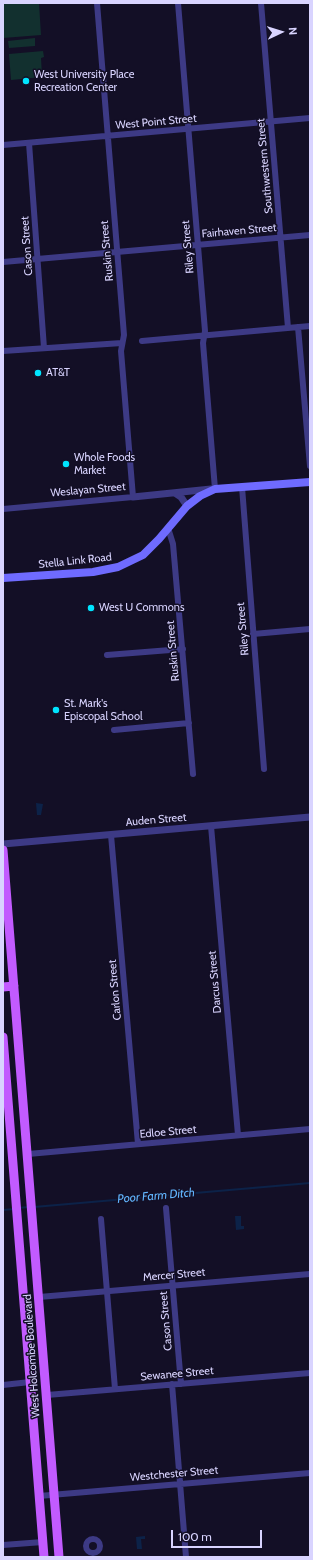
<!DOCTYPE html>
<style>
body{margin:0}
#map{position:relative;width:313px;height:1560px;overflow:hidden;background:#130f26;font-family:Cabin,sans-serif}
canvas{display:block}
.frame{position:absolute;inset:0;border:4px solid #d9d4ff;pointer-events:none}
.north{position:absolute;left:261px;top:12px;width:40px;height:40px;-webkit-text-stroke:3px #130f26;paint-order:stroke;rotate:86deg;font-size:11px;font-weight:700;line-height:16px;text-align:center;color:#d9d4ff}
.north::after{content:'';display:block;margin:auto;width:14px;height:18px;background:#d9d4ff;clip-path:polygon(50% 0,100% 100%,50% 72%,0 100%)}
.scale{position:absolute;left:171px;top:1530px;width:91px;height:18px;box-sizing:border-box;border:2px solid #d9d4ff;border-top:0;padding-left:5px;font-size:12px;line-height:14px;white-space:nowrap;color:#d9d4ff;-webkit-text-stroke:3px #130f26;paint-order:stroke}
</style>
<div id="map">
<canvas width="313" height="1560"></canvas>
<div class="frame"></div>
<div class="north">N</div>
<div class="scale">100 m</div>
</div>
<script>
const c = document.querySelector('canvas').getContext('2d');
c.lineJoin = 'round';
function fillPath(path, color) {
  c.fillStyle = color;
  c.fill(path, 'evenodd');
}
function stroke(path, color, width, dash) {
  c.strokeStyle = color;
  c.lineWidth = width;
  c.lineCap = dash ? 'butt' : 'round';
  c.setLineDash(dash || []);
  c.stroke(path);
}
function drawText(font, color, halo, rows, align = 'center') {
  c.font = font + ' Cabin,sans-serif';
  c.lineWidth = 3;
  c.setLineDash([]);
  c.textBaseline = 'middle';
  c.strokeStyle = halo;
  c.fillStyle = color;
  for (const [text, x, y, turn = 0] of rows) {
    c.save();
    c.translate(x, y);
    c.rotate((+turn || 0) * Math.PI / 180);
    c.textAlign = isNaN(turn) ? turn : align;
    if (halo) c.strokeText(text, 0, 0);
    c.fillText(text, 0, 0);
    c.restore();
  }
}
const green = new Path2D(`
 M3,3H39L41,35L3,38Z
 M35,38V46L9,48L8,41Z
 M43,51L44,57L41,58L42,77L11,80L9,54Z`);
const water = new Path2D(`
 M36,803L43,804L41,815H37Z
 M235,1216H241V1226H244V1229L236,1230Z
 M145,1536V1539H141L142,1549H137L136,1537Z`);
const stream = new Path2D(`
 M34,1207L310,1183
 M18,1208L28,1207
 M3,1210L14,1209`);
const minor = new Path2D(`
 M178,3L205,331L203,343L215,489
 M261,3L288,328
 M29,143L44,348
 M3,145L310,118
 M3,262L310,235
 M298,327L310,466
 M142,341L310,326
 M3,351L122,343
 M242,487L264,769
 M3,509L133,497L121,351L124,335L97,3
 M168,528L173,544L193,774
 M253,634L310,629
 M107,655L183,649
 M114,730L189,723
 M211,826L238,1135
 M111,835L138,1144
 M28,1154L310,1129
 M166,1208L181,1384
 M101,1219L115,1389
 M39,1297L310,1274
 M172,1384L186,1557
 M3,1385L30,1382
 M47,1395L310,1373
 M39,1496L310,1473
 M86 1546a7 7 0 1 1 14 0a7 7 0 1 1-14 0Z
 M3,1545L43,1542`);
const tertiary = new Path2D(`
 M175,493L181,497L187,506
 M133,497L211,489
 M3,844L310,817`);
const secondary = new Path2D(`
 M3,578L93,572L118,567L143,555L159,539L187,506L200,496L215,489L310,482`);
const primary = new Path2D(`
 M3,850L59,1557
 M3,987L14,986
 M3,1037L44,1557`);
const markers = [
 [26,81,4,"#00e5ff"],
 [38,373,4,"#00e5ff"],
 [66,464,4,"#00e5ff"],
 [91,608,4,"#00e5ff"],
 [56,710,4,"#00e5ff"]
];
const poiNames = [
 ["West University Place",34,75],
 ["Recreation Center",34,88],
 ["AT&T",46,373],
 ["Whole Foods",74,458],
 ["Market",74,471],
 ["West U Commons",99,608],
 ["St. Mark's",64,704],
 ["Episcopal School",64,717]
];
const streetNames = [
 ["West Point Street",156,122,-5],
 ["Southwestern Street",265,166,-95],
 ["Fairhaven Street",239,231,-5],
 ["Cason Street",27,246,-94],
 ["Riley Street",188,247,-95],
 ["Ruskin Street",107,251,-95],
 ["Weslayan Street",88,490,-5],
 ["Stella Link Road",75,561,-6],
 ["Riley Street",243,629,-95],
 ["Ruskin Street",173,651,-95],
 ["Auden Street",156,820,-5],
 ["Darcus Street",215,982,-95],
 ["Carlon Street",115,990,-95],
 ["Edloe Street",168,1132,-5],
 ["Mercer Street",174,1275,-5],
 ["Cason Street",166,1321,-95],
 ["West Holcombe Boulevard",32,1356,-94],
 ["Sewanee Street",177,1374,-5],
 ["Westchester Street",174,1474,-5]
];
const waterNames = [
 ["Poor Farm Ditch",156,1196,-5]
];
fillPath(green, '#12302f');
fillPath(water, '#0c2248');
stroke(stream, '#0c2248', 2);
stroke(minor, '#3d3a85', 6);
stroke(tertiary, '#3d3a85', 7);
stroke(secondary, '#6f6bff', 8);
stroke(primary, '#c25bff', 9);
for (const [x, y, r, color] of markers) {
  const dot = new Path2D();
  dot.arc(x, y, r, 0, 2 * Math.PI);
  c.fillStyle = color;
  c.fill(dot);
  stroke(dot, '#130f26', 1.5);
}
drawText('11px', '#d9d4ff', '#130f26', poiNames, 'left');
drawText('11px', '#d9d4ff', '#130f26', streetNames);
drawText('italic 12px', '#62b6ff', '#130f26', waterNames);
</script>
